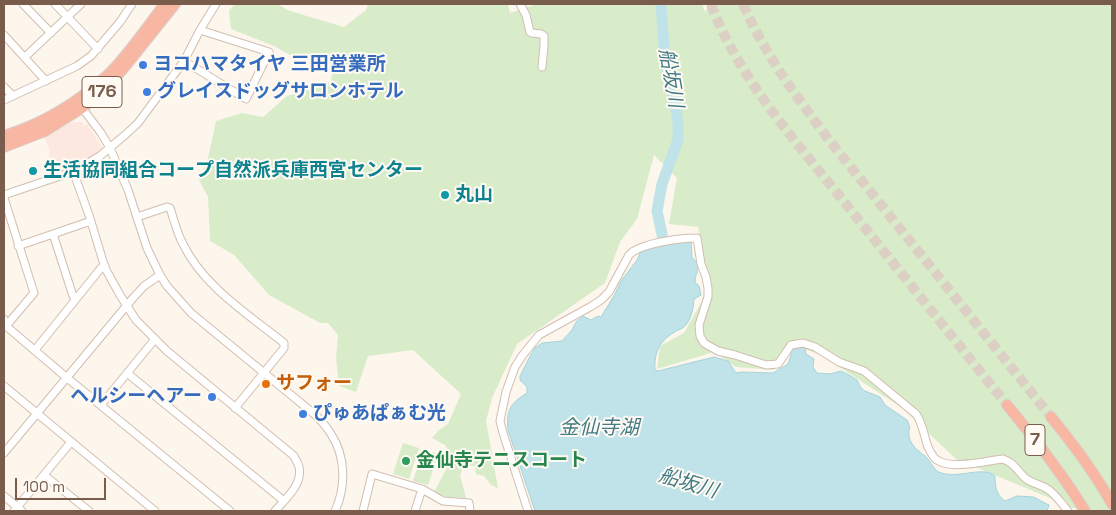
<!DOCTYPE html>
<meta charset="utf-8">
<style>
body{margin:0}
#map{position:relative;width:1116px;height:515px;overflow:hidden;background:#fdf6ec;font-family:"Space Grotesk",sans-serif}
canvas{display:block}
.frame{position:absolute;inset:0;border:5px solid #7a5c4d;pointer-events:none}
.scale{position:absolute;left:15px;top:478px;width:91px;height:22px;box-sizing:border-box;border:2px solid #7a5c4d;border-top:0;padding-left:6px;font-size:15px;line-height:18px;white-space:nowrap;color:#7a5c4d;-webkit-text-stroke:4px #fffaf3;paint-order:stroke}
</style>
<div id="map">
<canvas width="1116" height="515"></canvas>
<div class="frame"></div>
<div class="scale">100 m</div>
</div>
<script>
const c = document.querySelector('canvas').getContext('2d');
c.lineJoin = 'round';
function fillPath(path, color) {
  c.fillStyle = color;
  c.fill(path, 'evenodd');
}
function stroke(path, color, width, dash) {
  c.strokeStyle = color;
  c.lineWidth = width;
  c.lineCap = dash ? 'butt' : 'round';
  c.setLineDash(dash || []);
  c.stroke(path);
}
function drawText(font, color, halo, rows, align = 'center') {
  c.font = font + ' "Space Grotesk","Noto Sans JP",sans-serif';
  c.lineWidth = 4;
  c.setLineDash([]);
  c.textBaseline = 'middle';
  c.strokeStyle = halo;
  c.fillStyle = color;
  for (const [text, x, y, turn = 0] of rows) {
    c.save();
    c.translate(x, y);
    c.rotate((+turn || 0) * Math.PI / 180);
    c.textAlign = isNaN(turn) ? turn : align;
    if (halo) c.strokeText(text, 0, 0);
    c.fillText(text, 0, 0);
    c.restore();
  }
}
const commercial = new Path2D(`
 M72,122H82L84,126L87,124L104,150L81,163L57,173L49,155L50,151L44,137Z`);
const green = new Path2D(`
 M235,4H278L287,10L344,27L366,10L368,4H508L510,13L537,4H702L705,12L709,4H1112V511H1081L956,459L902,408L821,355L791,344L774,370L736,367L714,352L657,369L660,346L684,333L705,296L704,258L698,227L669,224L677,178L654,155L637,219L620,242L605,283L517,344L492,398L486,421L498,488L491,485L484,476L476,474L475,466L464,465L460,475L466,498L447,497L434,492L453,457L445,445L432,438L439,430L448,424L461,394L413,350L368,356L356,392L339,386L336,358L338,335L328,323H320L269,295L234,255L210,241L208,197L199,180L208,158L216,121L242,113L263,117L287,96L331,82L334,62L315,57L292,56L274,46L231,29L229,11Z
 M403,443L419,448L409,479L393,474Z
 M423,449L438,454L428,485L413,481Z`);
const water = new Path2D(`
 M691,240L692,258L698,263C699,270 695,275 695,282L699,286L701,295L694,299C693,309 692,317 686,325C683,329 677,330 673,333C659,342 654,353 655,370L658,371L714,357L728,361L736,373L741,372L773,373L788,364L791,355L790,349L805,347L806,354L814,359L813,367L817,373L830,374L841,371L849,375L857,380L861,388L865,391L880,397L885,405L907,420L910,427C906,437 912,446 921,453C921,453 927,457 927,458C931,462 934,470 939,472C957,480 983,465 995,476C995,486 996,495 1005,501L1017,496L1034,497L1041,501L1049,505L1047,511H535L508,430C506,411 510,403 527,393V387L520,380V376L530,356L535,348L542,343L562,341L572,330L576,322L583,316L591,320L598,316L601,317L615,294L621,281L637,260L642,249Z`);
const river = new Path2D(`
 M661,4L663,32L664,48L668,77L675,102L678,123V140L662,184L657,211L663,239`);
const highwayTunnel = new Path2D(`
 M711,4C738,77 793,138 841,198C896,267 952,336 1007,405
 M743,4C765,55 796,96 829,140L1051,417`);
const minor = new Path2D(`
 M23,4L51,33
 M55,4L98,49
 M520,4L526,15L530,32L532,33L541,34L544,36V46L542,67
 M4,35L46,81
 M25,57L81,4
 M184,61L246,99L269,52L200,30
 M4,87L13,96
 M4,100L77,66L91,56L120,22L132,4
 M80,105L101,133L110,148L128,190L147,248L160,275L167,286L191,313L313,413C320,419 326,426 331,434C346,457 346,487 335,511
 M73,171L89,215L105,268L120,295L136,320L167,351L294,456C295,459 298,463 299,467C303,485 285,499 275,511
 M4,195L66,174L83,166L100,156L125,135L138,123L184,61L200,30L216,4
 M4,198L34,293L6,326
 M137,217L167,207L170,208C174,220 177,233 183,244C203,286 249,315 284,343V348L235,408
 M53,234L73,296L76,299
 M18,246L91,221
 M4,319L6,326L66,377L230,511
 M35,350L101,268L105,266
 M127,373L284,501
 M4,386L155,511
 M101,405L155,339
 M4,453L133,298L144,286L160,275
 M44,475L89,511
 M422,489L443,501L469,503L470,511
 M4,496L22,511
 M14,511L71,442
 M363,511L372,474L422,489L415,511
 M528,511L503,433L500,421L506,392L515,367L522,356L539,335L590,307L601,300L609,292L629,255C640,243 681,238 697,238L701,264L706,277L708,288V297L699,325L700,336L704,343L718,351L735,355L766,365L778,364L791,345L803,343L815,347L839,362L864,371L916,414C923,424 924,436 928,447C930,451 933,458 937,460C952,470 985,461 1003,459C1014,463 1016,469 1024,477C1030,483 1039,484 1046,488C1055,493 1061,503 1068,511`);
const highway = new Path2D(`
 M4,136C43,124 79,102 109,74C130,53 147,27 165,4
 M4,147L45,131L82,108L106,89L127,64L175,4
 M1007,405C1035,439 1062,473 1085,511
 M1051,417C1074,445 1095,473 1112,504`);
const markers = [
 [143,65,5,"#3f7fe0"],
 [147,92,5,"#3f7fe0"],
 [33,171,5,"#0f9aa8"],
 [445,195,5,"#0f9aa8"],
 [266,384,5,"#e8710a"],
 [212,397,5,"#3f7fe0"],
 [303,414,5,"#3f7fe0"],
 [406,461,5,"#2e9e5b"]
];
const shields = [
 [102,92,40],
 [1035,440,20]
];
const shieldNames = [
 ["176",102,92],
 ["7",1035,440]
];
const shopNames = [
 ["ヨコハマタイヤ 三田営業所",153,65],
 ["グレイスドッグサロンホテル",157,92],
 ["ヘルシーヘアー",202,397,"right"],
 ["ぴゅあぱぁむ光",313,414]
];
const cultureNames = [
 ["生活協同組合コープ自然派兵庫西宮センター",43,171],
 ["丸山",455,195]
];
const foodNames = [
 ["サフォー",276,384]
];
const leisureNames = [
 ["金仙寺テニスコート",416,461]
];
const waterNames = [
 ["船坂川",670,78,80],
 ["金仙寺湖",599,429],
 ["船坂川",688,484,17]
];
fillPath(commercial, '#fde8e0');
fillPath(green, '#d8ecc9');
fillPath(water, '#bfe3e8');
stroke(water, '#a5d3da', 1);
stroke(river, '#bfe3e8', 11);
stroke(highwayTunnel, '#dcd0c4', 10, [10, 5]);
stroke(minor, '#d1beb0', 9);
stroke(highway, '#dad1cd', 12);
stroke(minor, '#fff', 7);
stroke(highway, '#f7b7a3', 10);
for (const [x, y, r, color] of markers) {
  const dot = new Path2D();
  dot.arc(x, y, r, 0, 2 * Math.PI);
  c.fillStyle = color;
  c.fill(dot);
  stroke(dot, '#fffaf3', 2);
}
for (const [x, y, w] of shields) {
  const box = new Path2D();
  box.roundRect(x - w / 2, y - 15.5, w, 31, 4);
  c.fillStyle = '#fffaf3';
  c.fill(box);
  stroke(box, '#7a5c4d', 1);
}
drawText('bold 18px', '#7a5c4d', null, shieldNames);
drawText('bold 19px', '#366cbe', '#fffaf3', shopNames, 'left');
drawText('bold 19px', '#0d838f', '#fffaf3', cultureNames, 'left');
drawText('bold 19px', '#c56008', '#fffaf3', foodNames, 'left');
drawText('bold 19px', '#27864d', '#fffaf3', leisureNames, 'left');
drawText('italic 20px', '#437c86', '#fffaf3', waterNames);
</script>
